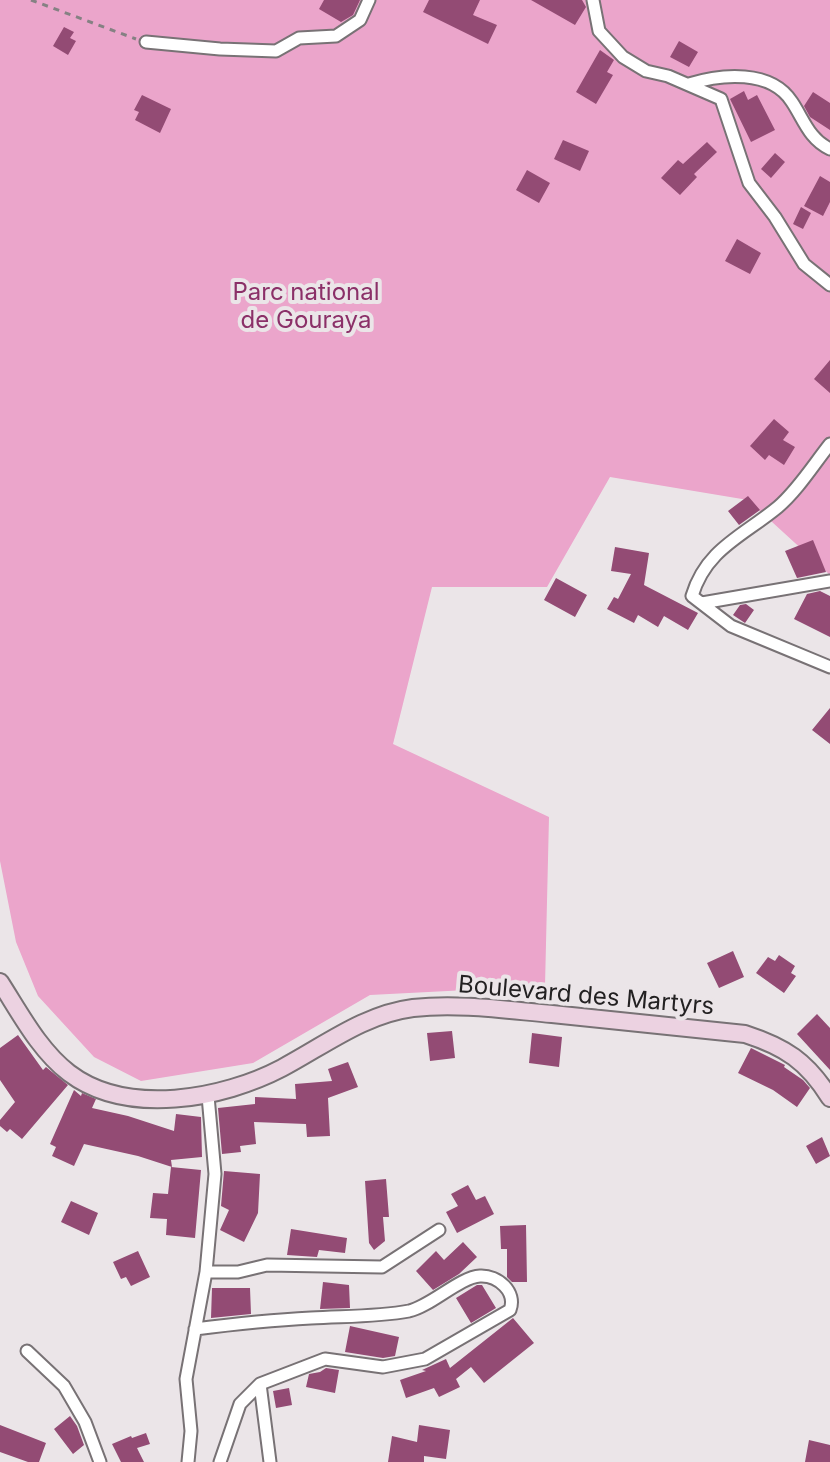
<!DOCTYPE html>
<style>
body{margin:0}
canvas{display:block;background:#ebe5e8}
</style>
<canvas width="830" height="1462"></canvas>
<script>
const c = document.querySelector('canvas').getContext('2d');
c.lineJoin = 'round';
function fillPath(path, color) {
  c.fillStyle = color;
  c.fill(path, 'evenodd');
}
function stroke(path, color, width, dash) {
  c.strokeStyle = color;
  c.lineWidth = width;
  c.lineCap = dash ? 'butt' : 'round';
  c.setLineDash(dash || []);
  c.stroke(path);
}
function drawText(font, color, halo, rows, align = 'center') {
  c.font = font + ' Inter,sans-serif';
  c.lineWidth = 8;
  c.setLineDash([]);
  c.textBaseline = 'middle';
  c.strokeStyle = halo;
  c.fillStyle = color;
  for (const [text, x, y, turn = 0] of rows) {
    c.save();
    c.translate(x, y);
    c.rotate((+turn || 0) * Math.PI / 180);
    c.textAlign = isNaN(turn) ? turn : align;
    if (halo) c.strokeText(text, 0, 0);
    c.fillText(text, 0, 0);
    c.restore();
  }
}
const green = new Path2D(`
 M0,0H830V575L748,500L610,477L547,587H432L393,744L549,817L545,986L370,995L253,1063L141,1081L94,1057L38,996L16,942L0,861Z`);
const building = new Path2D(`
 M324,0H360L353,15L341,22L319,9Z
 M429,0H480L473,15L497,25L488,44L423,12Z
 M531,0H582L586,7L575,25Z
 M64,27L74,32L70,38L76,41L68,55L53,46Z
 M679,41L698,52L689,67L670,57Z
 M600,50L614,60L607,72L613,75L596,104L576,92Z
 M744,91L748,100L757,95L775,130L751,142L730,99Z
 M813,92L830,103V130L810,117L804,106Z
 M142,95L171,109L160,133L135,120L139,112L134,110Z
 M563,140L589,151L580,171L554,159Z
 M707,142L717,152L694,174L697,177L680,195L661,178L678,160L683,164Z
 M775,153L785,162L771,178L761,169Z
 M527,170L550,183L539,203L516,190Z
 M820,176L830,182V202L823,216L804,206Z
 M801,207L811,213L803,229L793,224Z
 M737,239L761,253L750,274L725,261Z
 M830,360V393L814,379Z
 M774,419L789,432L783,440L795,447L784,465L769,455L765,460L750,446Z
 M748,496L760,510L739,525L728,511Z
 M813,540L826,572L797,578L785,551Z
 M615,547L649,553L644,585L698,613L688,630L664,616L658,627L638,615L634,623L607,609L614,597L618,599L631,574L611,571Z
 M556,578L587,595L575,617L544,600Z
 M820,591L830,596V637L794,619L807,594Z
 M746,604L754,610L745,623L733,615L740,605Z
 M830,708V744L812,730Z
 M733,951L744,977L719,988L707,963Z
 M779,955L795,966L791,973L796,976L784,993L756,973L768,957L775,961Z
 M817,1014L830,1028V1070L797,1034Z
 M452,1031L455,1058L430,1061L427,1033Z
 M532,1033L562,1037L559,1067L529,1063Z
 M18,1035L43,1070L46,1067L68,1085L22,1139L10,1129L7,1132L0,1126V1120L15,1102L0,1080V1048Z
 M751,1048L785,1065L784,1067L803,1080L810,1088L797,1107L773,1090L738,1073Z
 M348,1062L358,1087L328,1098L330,1136L307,1137L306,1124L254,1122L256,1144L240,1146L241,1152L222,1154L218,1108L255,1104V1097L296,1099L295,1084L332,1081L328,1069Z
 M74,1090L81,1096L82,1093L96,1099L92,1108L128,1116L174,1131L176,1114L201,1117L202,1157L171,1160L172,1167L138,1156L84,1144L74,1166L52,1156L56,1147L50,1144Z
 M822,1137L830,1156L816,1164L806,1146Z
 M171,1167L201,1170L195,1238L166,1235L167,1219L150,1218L153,1193L168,1194Z
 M224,1171L260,1174L258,1213L244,1242L220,1230L229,1210L221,1206Z
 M386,1179L389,1217H383L385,1241L374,1250L369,1243L365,1181Z
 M468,1185L476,1200L485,1196L494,1214L457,1233L446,1212L458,1206L451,1194Z
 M71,1201L98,1213L89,1235L61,1222Z
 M526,1225L527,1282H512L507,1277V1249H501L500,1226Z
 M291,1229L347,1238L345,1253L319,1250L317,1257L287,1255Z
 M463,1242L477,1257L459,1274L433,1290L416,1271L436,1251L444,1260Z
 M138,1251L150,1277L131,1286L126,1277L121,1279L113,1262Z
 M323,1282L349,1285L350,1308L320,1309Z
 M477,1285H482L496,1308L471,1323L456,1298Z
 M212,1288H250L251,1314L211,1318Z
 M513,1318L534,1343L484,1383L471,1367L456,1379L460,1387L439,1397L434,1388L406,1398L400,1380L426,1371L422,1370L446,1359L450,1368Z
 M350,1326L399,1337L395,1356L383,1358L345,1352Z
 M326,1368L339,1370L335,1393L306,1387L309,1374L320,1372Z
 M289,1388L292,1405L276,1408L273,1391Z
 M70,1416L77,1426L84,1445L73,1454L54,1429Z
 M0,1425L46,1443L39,1462H28L0,1452Z
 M419,1425L450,1430L446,1459L424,1456V1462H388L392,1436L417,1442Z
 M146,1433L150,1444L137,1448L144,1462H121L112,1444L131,1436L132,1438Z
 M809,1440L830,1445V1462H805Z`);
const path = new Path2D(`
 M31,0L136,39`);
const street = new Path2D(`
 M593,0L599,31L623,57L646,71L668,76L721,99L749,183L775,217L804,264L830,285
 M146,42L220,49L276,51L299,38L336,36L360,20L369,0
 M689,84C721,74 771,69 792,102C804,120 809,139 830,149
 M830,444C814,464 798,490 778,507C743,536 706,549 692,596L731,626L830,667
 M702,603L830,581
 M206,1272H238L267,1265L382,1267L439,1230
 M195,1329C234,1324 272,1320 311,1318C343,1316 377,1317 409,1311C431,1306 460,1277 480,1276C498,1275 517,1292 510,1310L425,1359L383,1367L325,1359L260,1384L240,1404L220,1462
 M27,1351L64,1386L85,1422L100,1462
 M260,1384L270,1462
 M188,1462L191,1431L186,1379L206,1272L215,1174L208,1096L211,1094`);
const secondary = new Path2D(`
 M0,982C20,1013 39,1050 69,1073C127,1117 223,1099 282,1068C325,1045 365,1014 413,1008C459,1003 506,1010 552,1014C616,1021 681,1027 745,1034C785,1047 807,1061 830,1098`);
const parkNames = [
 ["Parc national",306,293],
 ["de Gouraya",306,321]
];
const streetNames = [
 ["Boulevard des Martyrs",586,996,5]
];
fillPath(green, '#eba5cb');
fillPath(building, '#934b74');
stroke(street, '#787275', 15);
stroke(secondary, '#787275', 20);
stroke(path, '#858183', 3, [6, 6]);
stroke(street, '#fff', 11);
stroke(secondary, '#ecd2e1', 16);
drawText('24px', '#8b3068', '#ebe5e8', parkNames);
drawText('24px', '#232122', '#ebe5e8', streetNames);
</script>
